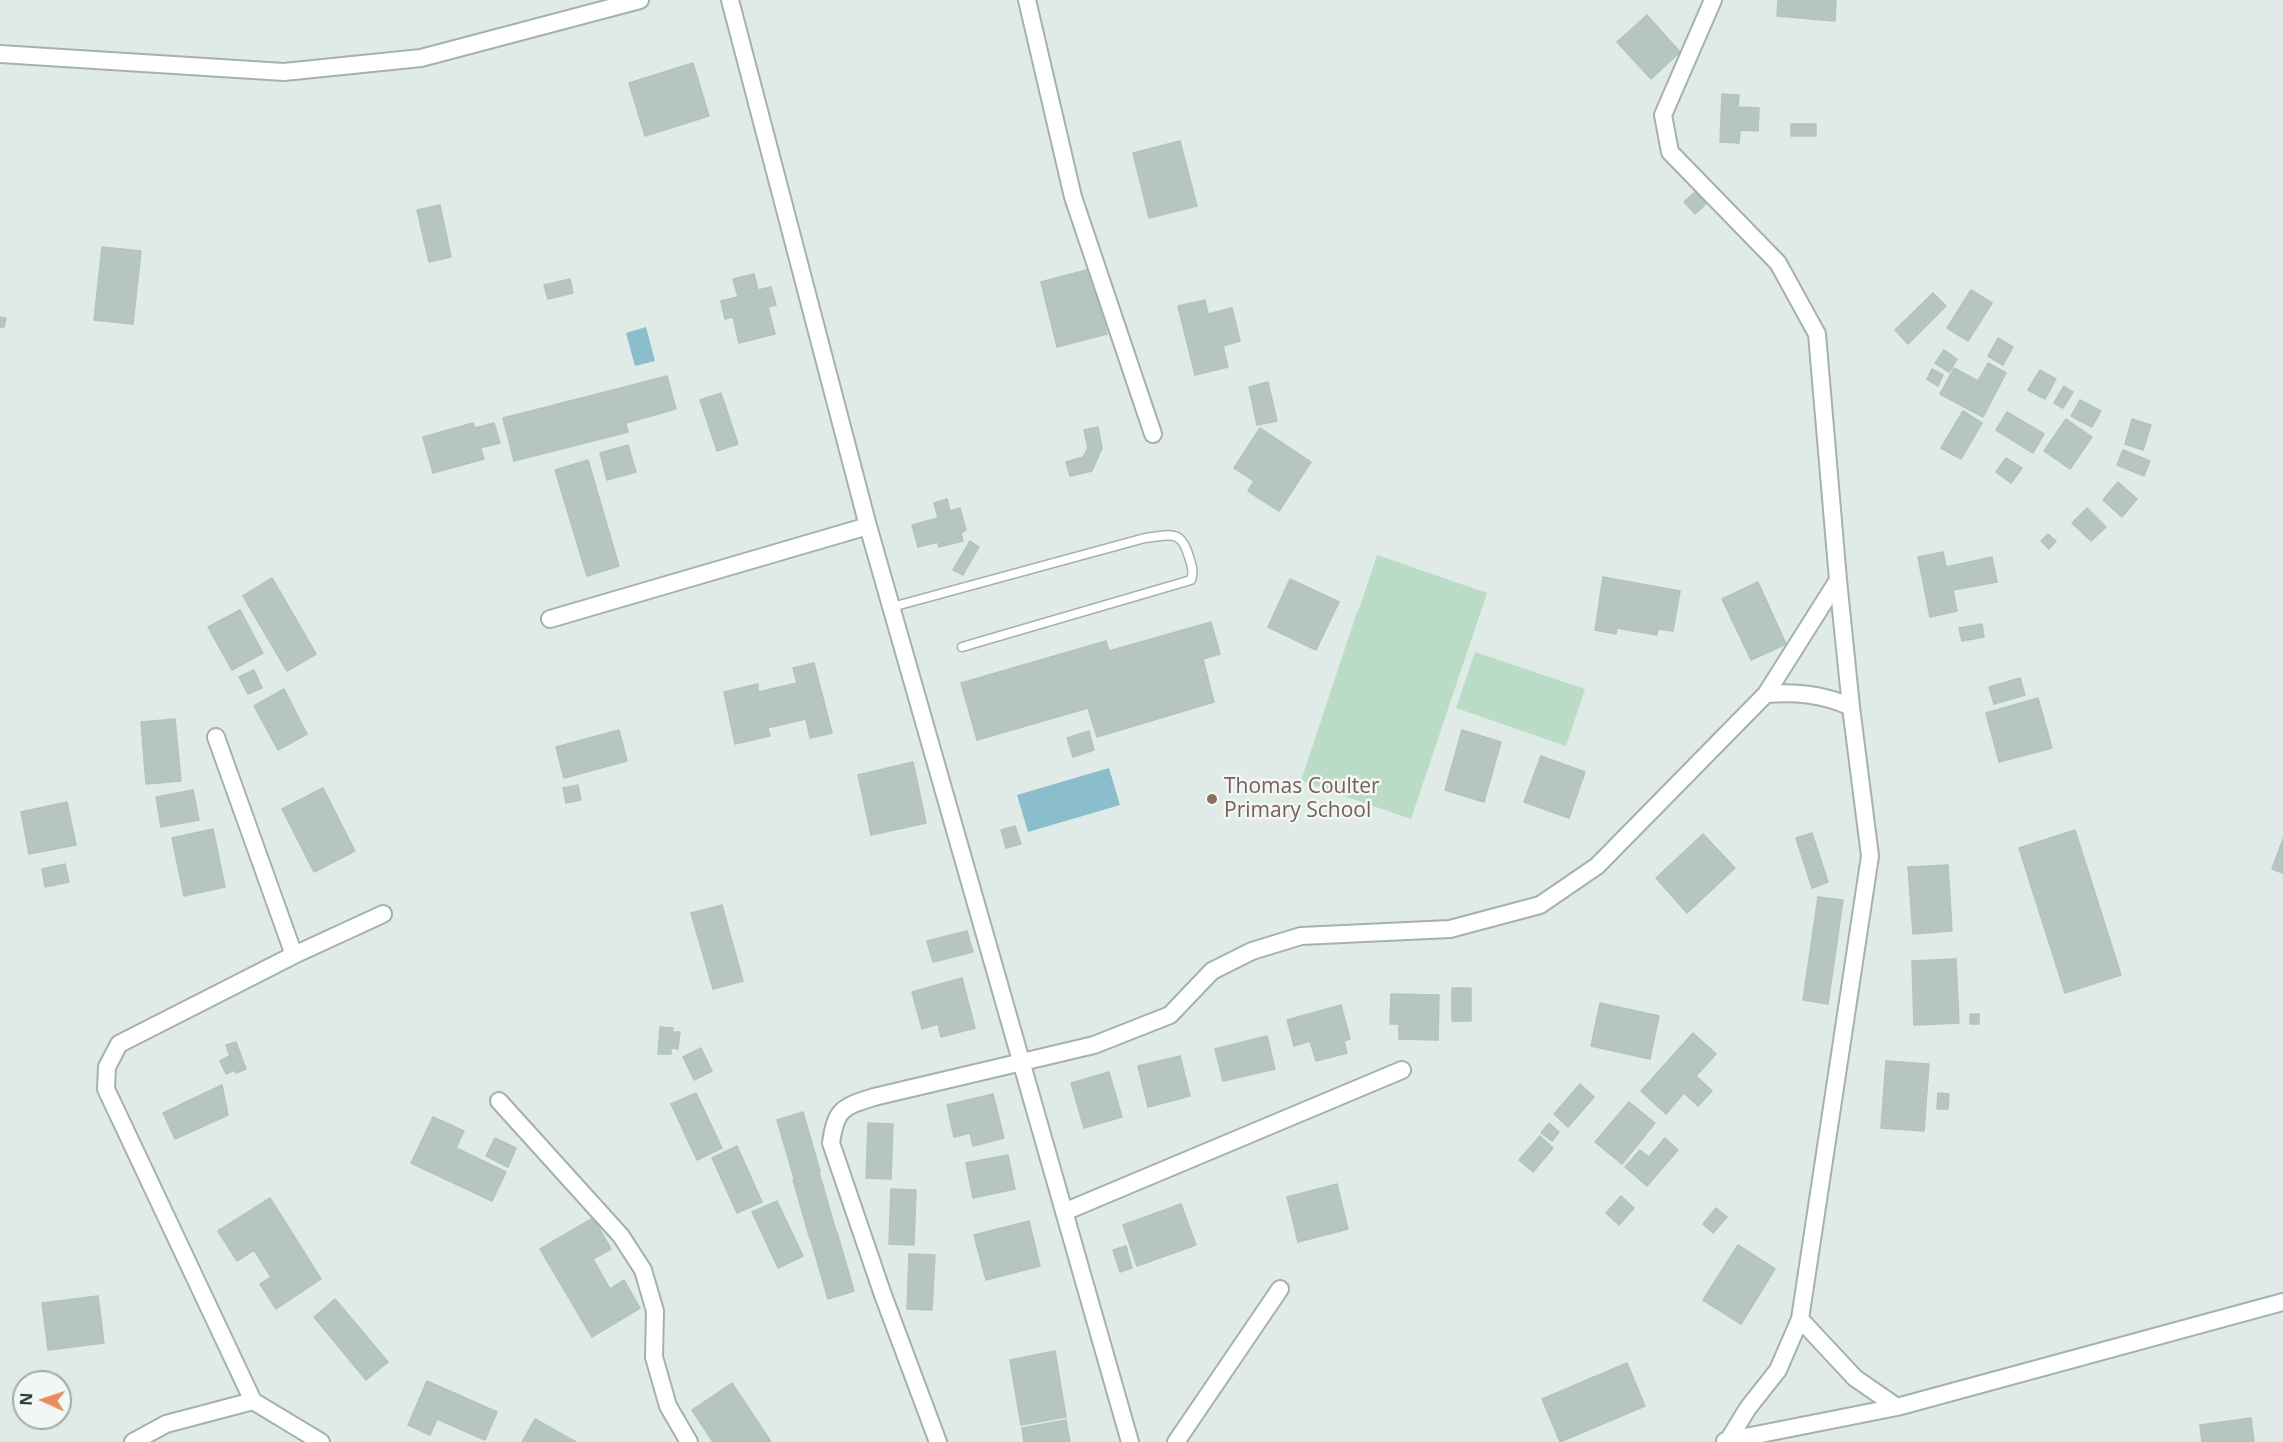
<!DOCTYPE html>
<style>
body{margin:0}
#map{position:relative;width:2283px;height:1442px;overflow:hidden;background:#e0eae7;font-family:"Open Sans",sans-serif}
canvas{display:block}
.north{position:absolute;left:12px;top:1370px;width:60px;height:60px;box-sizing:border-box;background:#f0f7f4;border:2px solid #9eaba8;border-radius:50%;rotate:273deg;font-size:16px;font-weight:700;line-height:24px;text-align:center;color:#223a35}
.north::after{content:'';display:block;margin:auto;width:21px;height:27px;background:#ea8b5e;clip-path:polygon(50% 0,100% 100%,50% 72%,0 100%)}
</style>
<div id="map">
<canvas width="2283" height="1442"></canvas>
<div class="north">N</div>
</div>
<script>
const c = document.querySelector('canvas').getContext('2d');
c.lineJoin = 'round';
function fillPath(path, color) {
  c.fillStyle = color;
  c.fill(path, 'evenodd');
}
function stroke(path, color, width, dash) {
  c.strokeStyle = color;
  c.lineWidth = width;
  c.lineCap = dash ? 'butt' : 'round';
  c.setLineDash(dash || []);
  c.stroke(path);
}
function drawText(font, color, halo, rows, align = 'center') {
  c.font = font + ' "Open Sans",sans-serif';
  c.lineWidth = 5;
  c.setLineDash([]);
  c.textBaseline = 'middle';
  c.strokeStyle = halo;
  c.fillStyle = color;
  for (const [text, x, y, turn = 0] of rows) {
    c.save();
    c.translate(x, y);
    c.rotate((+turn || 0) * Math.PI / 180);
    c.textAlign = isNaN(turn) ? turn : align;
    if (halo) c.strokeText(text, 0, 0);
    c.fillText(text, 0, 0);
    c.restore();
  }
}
const green = new Path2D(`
 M1377,555L1487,593L1411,819L1301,781L1357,612L1363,614L1358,612Z
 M1475,652L1585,689L1566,746L1456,708Z`);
const water = new Path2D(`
 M646,327L655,361L635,366L626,333Z
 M1109,768L1120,805L1028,832L1017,795Z`);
const building = new Path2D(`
 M1778,0H1836L1835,21L1777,16Z
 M1647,15L1680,52L1651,79L1617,42Z
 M693,63L709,116L645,136L629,83Z
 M1722,94L1739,95L1738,107L1759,108L1758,131L1740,130L1739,143L1720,142Z
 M1791,124H1816V136H1791Z
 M1180,141L1197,206L1149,218L1133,153Z
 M1696,191L1707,203L1695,214L1684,202Z
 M440,205L451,257L429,262L417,210Z
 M102,247L141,251L133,324L94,320Z
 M1090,269L1107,334L1057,347L1041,282Z
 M754,274L758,290L771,287L776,305L768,307L775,334L739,343L733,317L725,319L721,301L738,297L733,279Z
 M570,279L573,293L548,299L544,285Z
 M1971,290L1992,303L1968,341L1947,328Z
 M1933,293L1946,306L1908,344L1895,330Z
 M1205,300L1208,314L1232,308L1240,341L1223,346L1228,367L1195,375L1178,306Z
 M0,317L6,318L4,327H0Z
 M1998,338L2013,347L2003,365L1988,356Z
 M1944,350L1957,359L1949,372L1935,363Z
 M1988,363L2006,373L1983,417L1940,394L1954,368L1978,381Z
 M1932,369L1943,375L1938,386L1927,379Z
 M2040,370L2056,379L2045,399L2028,390Z
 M667,376L676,409L626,423L617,389Z
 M1268,382L1277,421L1257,425L1249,387Z
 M2064,386L2073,392L2063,408L2054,403Z
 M617,389L628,432L514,461L503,418Z
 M721,393L738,444L717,451L700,400Z
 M2080,400L2101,411L2092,427L2071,416Z
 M1963,411L1982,423L1961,459L1941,448Z
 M2007,412L2044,434L2033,453L1996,430Z
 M2066,419L2092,437L2070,469L2044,451Z
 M2132,419L2151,425L2143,450L2125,444Z
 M473,423L484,459L433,473L423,437Z
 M494,423L500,443L480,448L475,428Z
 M1098,427L1102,448L1092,471L1070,476L1066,462L1083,457L1088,448L1084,430Z
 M1260,428L1311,462L1279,511L1248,491L1254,481L1234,468Z
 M628,445L636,472L607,480L600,453Z
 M2123,450L2150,461L2144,476L2117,465Z
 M2006,458L2022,468L2011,483L1996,472Z
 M588,460L619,566L587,576L555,470Z
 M2118,482L2137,499L2122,517L2103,500Z
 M947,499L950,511L960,508L966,530L961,533L963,541L939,547L938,542L918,547L912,525L938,518L934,503Z
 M2087,508L2106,527L2091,541L2072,523Z
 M2048,534L2056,541L2049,549L2041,541Z
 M970,541L979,547L963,575L953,570Z
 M1943,552L1946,567L1992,557L1997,582L1953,590L1957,611L1930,617L1918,557Z
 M1603,577L1680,591L1673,631L1658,629L1657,635L1617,628L1616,634L1595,630Z
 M272,578L316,654L287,671L243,596Z
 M1290,579L1339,602L1316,650L1268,627Z
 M1758,582L1786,644L1751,660L1722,599Z
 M240,610L263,653L232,670L208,627Z
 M1211,622L1220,654L1203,659L1214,702L1097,737L1088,708L977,740L961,683L1106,641L1109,651Z
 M1982,624L1984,637L1962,641L1959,628Z
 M814,663L832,733L810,738L806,719L767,728L758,692L797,683L793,668Z
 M254,670L262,688L248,694L239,677Z
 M2020,678L2025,695L1994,704L1989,687Z
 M758,684V692L770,736L735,744L724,692Z
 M284,689L307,734L278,750L254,706Z
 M2038,698L2052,748L1999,762L1986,713Z
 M175,719L181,781L146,784L141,722Z
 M619,730L627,761L564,778L556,747Z
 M1462,730L1501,742L1484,802L1445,790Z
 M1089,731L1094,750L1073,757L1067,738Z
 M1541,756L1585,772L1569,818L1524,802Z
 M913,762L926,823L871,835L858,775Z
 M578,785L581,800L566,803L563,788Z
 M323,788L355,851L314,872L282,809Z
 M193,790L199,820L161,827L156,797Z
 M67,802L76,845L29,854L21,812Z
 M1015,826L1021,844L1006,848L1001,830Z
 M213,829L225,887L184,896L172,838Z
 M2075,830L2121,975L2065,993L2019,848Z
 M1812,833L1828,882L1812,888L1796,838Z
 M1703,834L1735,868L1687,913L1656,878Z
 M2283,839V873L2272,869Z
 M65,864L69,882L45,887L42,869Z
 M1948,865L1952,931L1913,934L1908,867Z
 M1818,897L1843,900L1828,1004L1803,1000Z
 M722,905L743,981L713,989L691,913Z
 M967,931L973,952L933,962L927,941Z
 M1956,959L1959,1023L1914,1025L1912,961Z
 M962,978L975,1028L941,1037L938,1024L922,1029L912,992Z
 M1452,988H1471V1021H1452Z
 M1391,994L1439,995L1438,1040L1399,1039V1024H1390Z
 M1600,1003L1659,1016L1650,1059L1591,1046Z
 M1341,1005L1350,1039L1344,1041L1347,1053L1316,1061L1310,1041L1294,1046L1287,1020Z
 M1970,1014H1979V1024H1970Z
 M660,1027L673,1028L672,1032H680L678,1049L671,1048V1054H658Z
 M1693,1033L1716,1054L1696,1076L1712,1091L1698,1106L1684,1093L1666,1114L1641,1091Z
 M1267,1036L1275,1069L1223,1081L1215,1049Z
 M236,1042L246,1069L236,1073L226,1045Z
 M701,1048L712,1071L694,1080L683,1057Z
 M229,1056L235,1070L226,1074L220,1061Z
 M1180,1056L1190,1096L1148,1107L1138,1066Z
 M1886,1061L1929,1064L1924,1131L1881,1128Z
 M1109,1072L1122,1117L1084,1128L1071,1083Z
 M1580,1084L1594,1097L1568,1127L1554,1114Z
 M222,1085L228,1115L175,1139L163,1113Z
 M696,1093L722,1148L697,1160L671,1104Z
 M1938,1093L1949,1094L1948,1109H1937Z
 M993,1094L1004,1138L973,1146L970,1133L954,1137L947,1105Z
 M1629,1102L1655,1123L1622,1164L1595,1142Z
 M803,1112L820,1171L794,1178L777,1120Z
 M433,1117L464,1131L456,1148L506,1172L492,1201L411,1163Z
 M868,1123L893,1124L891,1179L866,1178Z
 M1549,1123L1559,1132L1552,1141L1541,1133Z
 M1540,1136L1553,1148L1533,1172L1519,1160Z
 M495,1138L516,1148L508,1167L486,1156Z
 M1665,1138L1678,1150L1647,1186L1625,1167L1640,1150L1649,1157Z
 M737,1146L762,1202L737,1213L712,1158Z
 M1008,1155L1015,1189L973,1198L966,1163Z
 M819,1172L836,1231L810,1239L793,1180Z
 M1337,1184L1348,1229L1298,1242L1287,1197Z
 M891,1189L916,1190L914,1245L889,1244Z
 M1621,1196L1634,1208L1619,1225L1606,1213Z
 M270,1198L321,1279L276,1309L260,1284L271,1277L254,1250L237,1261L218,1231Z
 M777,1201L803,1256L778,1268L752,1212Z
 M1181,1204L1196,1245L1137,1266L1123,1225Z
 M1716,1208L1727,1217L1713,1233L1703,1224Z
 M593,1218L611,1249L593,1259L610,1289L624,1280L640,1308L592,1337L540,1249Z
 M1029,1221L1040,1266L986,1280L974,1235Z
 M837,1232L854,1291L828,1299L811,1240Z
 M1738,1245L1775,1269L1741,1324L1703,1300Z
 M1126,1246L1132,1268L1120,1272L1113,1250Z
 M909,1254L935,1255L932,1310L907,1309Z
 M98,1296L104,1343L48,1350L42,1303Z
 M335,1299L388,1362L366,1380L314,1317Z
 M1055,1351L1066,1417L1021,1425L1010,1360Z
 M1627,1363L1645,1406L1560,1442L1542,1399Z
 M427,1381L497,1412L485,1440L437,1419L430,1435L408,1425Z
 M732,1383L771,1442H713L692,1410Z
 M2251,1418L2254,1442H2202L2200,1425Z
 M535,1419L576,1442H522Z
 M1066,1420L1070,1442H1024L1022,1428Z`);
const lane = new Path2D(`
 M892,607L1145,538C1171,535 1181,529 1189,557C1192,566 1194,572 1191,580L962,647`);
const street = new Path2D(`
 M730,0L868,526L1130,1442
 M1027,0L1073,197L1153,434
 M1713,0L1663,115L1670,152L1778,263L1817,334L1838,580L1851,707L1870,856L1800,1319L1778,1370L1748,1408L1729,1439
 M0,54L284,72L421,58L640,0
 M550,619L868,526
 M1766,694C1797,692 1823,694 1851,707
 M216,737L294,955
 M499,1101L621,1236L643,1270L655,1311L654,1357L668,1406L689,1442
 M1064,1212L1402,1070
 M1800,1319L1855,1378L1897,1407
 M253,1401L106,1089L107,1067L119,1044L294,955L383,914
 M1725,1441L1897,1407L2283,1302
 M133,1442L166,1424L253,1401L321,1442
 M938,1442L883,1295L831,1143C836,1109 842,1107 874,1097L1094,1045L1170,1015L1212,971L1252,951L1301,936L1450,929L1540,905L1597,866L1766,694L1838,580
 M1176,1442L1280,1289`);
const markers = [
 [1212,799,6,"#8d6e63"]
];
const educationNames = [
 ["Thomas Coulter",1224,787],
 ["Primary School",1224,811]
];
fillPath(green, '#badbc5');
fillPath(water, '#8bbecd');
fillPath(building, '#b6c5c0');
stroke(building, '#b3c3be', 1.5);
stroke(lane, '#a3b2ae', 11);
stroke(street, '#a3b2ae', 20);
stroke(lane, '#fff', 8);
stroke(street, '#fff', 16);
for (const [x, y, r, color] of markers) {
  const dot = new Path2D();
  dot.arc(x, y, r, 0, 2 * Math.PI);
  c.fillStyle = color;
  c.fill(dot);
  stroke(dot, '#f0f7f4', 2);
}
drawText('21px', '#785e54', '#f0f7f4', educationNames, 'left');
</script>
